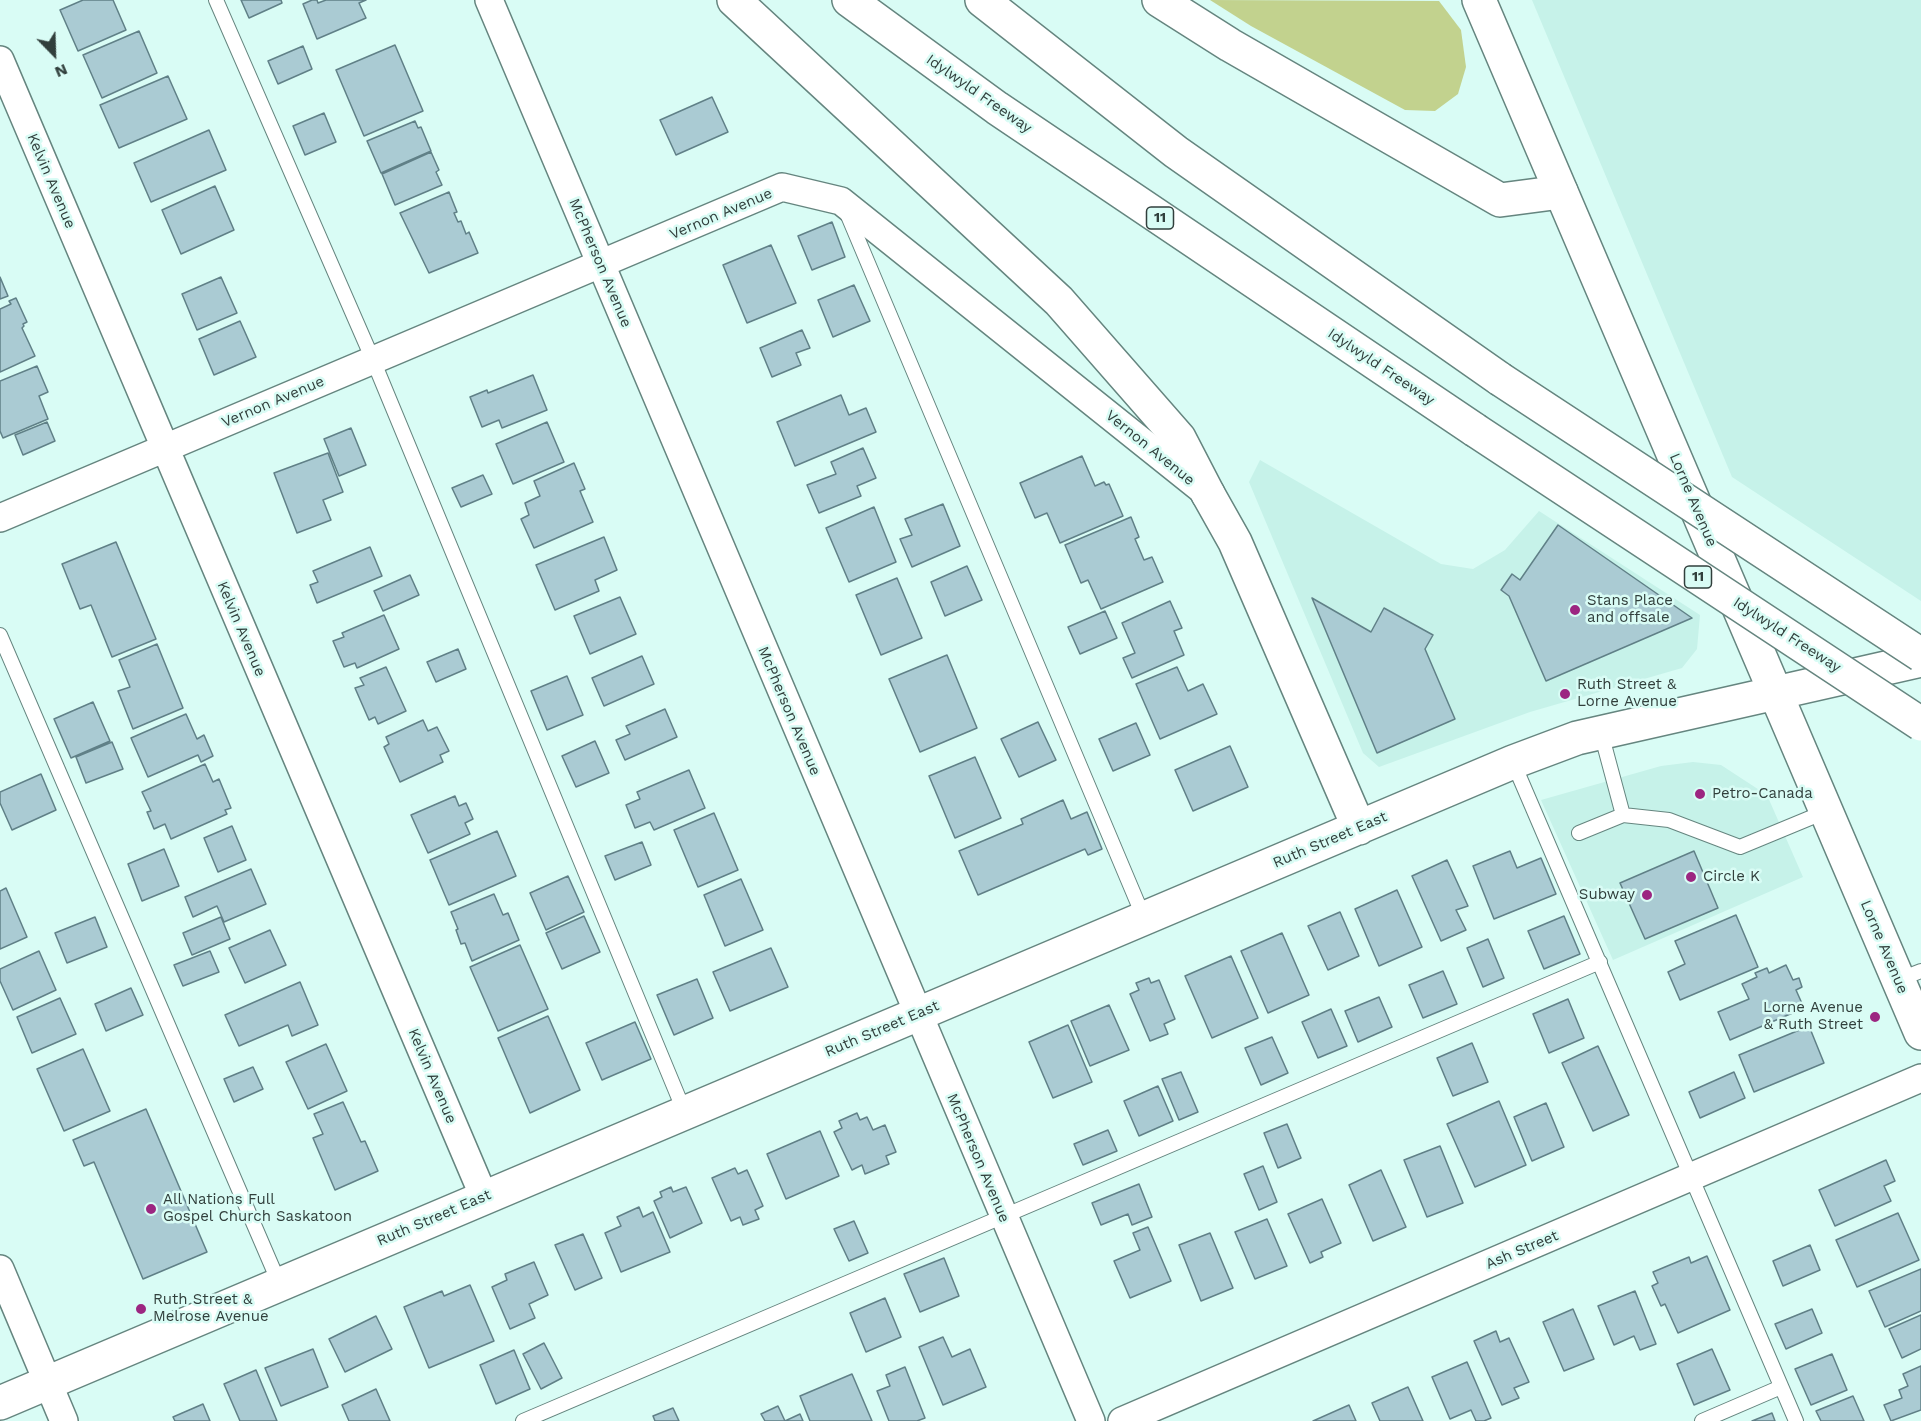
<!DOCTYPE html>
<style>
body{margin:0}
#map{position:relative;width:1921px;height:1421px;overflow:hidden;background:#d9fcf5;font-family:"Work Sans",sans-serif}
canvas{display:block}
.north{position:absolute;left:24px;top:24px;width:60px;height:60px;-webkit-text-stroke:4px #d9fcf5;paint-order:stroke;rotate:157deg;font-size:16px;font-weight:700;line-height:24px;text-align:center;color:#313f3c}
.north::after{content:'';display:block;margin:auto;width:21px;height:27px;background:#313f3c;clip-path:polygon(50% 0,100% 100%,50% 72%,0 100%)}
</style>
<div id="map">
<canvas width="1921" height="1421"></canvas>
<div class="north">N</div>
</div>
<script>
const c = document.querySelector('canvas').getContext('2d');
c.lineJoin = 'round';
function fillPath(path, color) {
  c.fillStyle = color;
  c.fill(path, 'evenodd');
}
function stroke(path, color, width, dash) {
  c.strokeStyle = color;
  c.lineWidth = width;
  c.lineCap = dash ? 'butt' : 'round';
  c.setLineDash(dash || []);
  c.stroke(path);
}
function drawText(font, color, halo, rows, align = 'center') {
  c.font = font + ' "Work Sans",sans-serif';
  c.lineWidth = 5;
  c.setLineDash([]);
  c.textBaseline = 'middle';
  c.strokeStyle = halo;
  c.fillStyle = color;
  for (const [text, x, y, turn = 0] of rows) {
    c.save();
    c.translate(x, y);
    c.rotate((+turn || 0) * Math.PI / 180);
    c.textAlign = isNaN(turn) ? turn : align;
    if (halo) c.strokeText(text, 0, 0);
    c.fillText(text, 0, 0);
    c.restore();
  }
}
const built = new Path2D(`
 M1532,0H1921V601L1732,477Z
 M1260,460L1441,564L1473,569L1505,550L1539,511L1700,615L1697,649L1682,668L1530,712L1379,767L1363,753L1249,482Z
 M1693,762L1721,765L1767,795L1803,877L1613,960L1541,800L1661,766Z`);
const green = new Path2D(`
 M1210,0L1439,1L1461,30L1466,67L1458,94L1435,111L1405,110L1251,26Z`);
const building = new Path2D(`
 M83,0H113L126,30L78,51L60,10Z
 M241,0H281L282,3L249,18Z
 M312,0H317L318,3L326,0H366L359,3L366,18L317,39L303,4Z
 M139,31L157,73L102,98L83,55Z
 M395,45L423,111L364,136L336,70Z
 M303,46L312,69L278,84L268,61Z
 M168,76L187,119L119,148L100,105Z
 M712,97L728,132L676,155L660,120Z
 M324,113L336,142L305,155L293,126Z
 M415,121L418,128L421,127L431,151L381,173L367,141Z
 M209,130L226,170L151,202L134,163Z
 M431,152L439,170L436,172L442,185L395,205L382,174Z
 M215,186L234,230L181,254L162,210Z
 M449,192L457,212L454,213L458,222L461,221L466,234L469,232L478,253L429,273L400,213Z
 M832,222L845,257L812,270L798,236Z
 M771,245L796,303L747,323L723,265Z
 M0,277L8,296L0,299Z
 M221,277L237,313L197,330L182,294Z
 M854,285L870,321L833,337L818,300Z
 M16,298L27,322L23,324L24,326L22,328L35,356L0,372V309L11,304L9,301Z
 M240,321L256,357L214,375L199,339Z
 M802,330L810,348L796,353L801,365L772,377L760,348Z
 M37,366L48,392L39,396L48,419L3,438L0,431V381Z
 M533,375L547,410L502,428L499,420L482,427L470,397L487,390L488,393Z
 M841,395L849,415L866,408L876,432L795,466L777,422Z
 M47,422L55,441L23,455L15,435Z
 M547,422L564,462L513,484L496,444Z
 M351,428L366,465L339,476L324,439Z
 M863,448L876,478L857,486L861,496L819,513L807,485L836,474L831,462Z
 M328,453L343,492L323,500L331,520L297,533L274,473Z
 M1082,456L1095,486L1104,482L1106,485L1109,484L1123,516L1060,543L1047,513L1035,518L1020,483Z
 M574,463L585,489L580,491L593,522L534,548L521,519L529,515L525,503L540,496L534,481Z
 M483,475L492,494L461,507L452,488Z
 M943,504L960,546L912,567L900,539L912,535L905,519Z
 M874,507L896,562L849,582L826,528Z
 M1131,517L1139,537L1135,539L1144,560L1152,557L1163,582L1101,609L1088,580L1081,583L1065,545Z
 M1558,525L1692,618L1546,681L1509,596L1501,590L1512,574L1520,580Z
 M604,537L617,570L595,580L599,591L555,610L536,565Z
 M116,542L156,639L112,657L91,605L80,609L62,564Z
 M370,547L382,576L317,603L310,585L318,582L313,571Z
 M967,566L982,600L945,616L931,582Z
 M410,575L419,595L383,611L374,591Z
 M897,578L922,638L881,655L856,595Z
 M620,597L636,634L590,654L574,616Z
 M1312,598L1371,632L1384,608L1433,635L1425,649L1455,719L1377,753Z
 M1170,601L1182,628L1174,631L1184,655L1132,678L1123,658L1135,653L1122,623Z
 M1105,611L1117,638L1080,654L1068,627Z
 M384,615L399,649L357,668L355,663L344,667L333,641L344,637L342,633Z
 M157,644L183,708L133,729L118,691L130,687L119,660Z
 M458,649L466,669L436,682L427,662Z
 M947,655L977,728L920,752L889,679Z
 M642,656L654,684L604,706L592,678Z
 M386,667L406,711L378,724L375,717L369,720L355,688L364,685L360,678Z
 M1177,667L1188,691L1203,684L1217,714L1160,739L1136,684Z
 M567,676L583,715L547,730L531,691Z
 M93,702L110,741L71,758L54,719Z
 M665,709L677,737L625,760L616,740L630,734L626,726Z
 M186,714L197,739L204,735L213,756L201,762L198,755L148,777L131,738Z
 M423,720L428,731L437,727L449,751L440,755L443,762L400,782L384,747L389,744L386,737Z
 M1038,722L1056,760L1019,777L1001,739Z
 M1136,723L1150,755L1113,771L1099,739Z
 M595,741L609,773L576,787L562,756Z
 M112,742L123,769L86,783L76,757Z
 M1230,746L1248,787L1193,811L1175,770Z
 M975,757L1001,818L955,838L929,776Z
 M205,764L213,782L219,779L231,808L225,810L227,814L171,839L165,824L154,829L147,812L151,811L142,792Z
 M689,770L705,808L654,830L650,822L635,828L626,805L640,799L637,792Z
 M41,774L56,810L12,830L0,803V792Z
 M455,796L459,806L466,803L473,819L465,823L470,834L428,853L411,815Z
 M1063,800L1071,819L1087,812L1102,849L1088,855L1085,849L978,895L959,851L1023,824L1021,819Z
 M714,813L738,870L698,887L674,830Z
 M232,826L246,860L218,872L204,838Z
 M497,831L516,876L449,905L430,860Z
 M642,842L651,865L615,880L605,856Z
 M164,849L179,886L142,901L128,864Z
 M1510,851L1517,868L1541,858L1556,894L1494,919L1473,866Z
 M1694,851L1718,908L1645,939L1620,883Z
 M1447,860L1468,906L1456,910L1466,930L1441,941L1412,876Z
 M251,869L266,904L224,922L217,906L193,917L185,897Z
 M568,876L584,912L546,930L530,893Z
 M741,879L763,930L725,946L704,895Z
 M6,888L27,937L0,949V891Z
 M1397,890L1422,947L1379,966L1355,909Z
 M494,894L503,915L508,913L519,940L472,961L465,943L461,944L456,930L458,929L451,912Z
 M1340,912L1359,956L1328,970L1308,926Z
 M1736,915L1758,967L1680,1000L1668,972L1685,964L1675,941Z
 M584,916L600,952L562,969L546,933Z
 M1564,916L1580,954L1544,969L1528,931Z
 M95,917L107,947L67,963L55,933Z
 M221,917L230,939L192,955L183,933Z
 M270,930L286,965L245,983L229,948Z
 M1282,933L1309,995L1268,1013L1241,951Z
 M1488,939L1504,978L1483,987L1467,948Z
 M520,945L548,1009L498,1031L470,967Z
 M771,948L788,987L730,1011L713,972Z
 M39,951L56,990L13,1010L0,981V969Z
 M210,951L219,972L183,986L174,965Z
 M1231,956L1258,1018L1212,1038L1185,976Z
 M1786,965L1793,980L1799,978L1802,987L1796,990L1804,1008L1730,1040L1718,1012L1749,999L1742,984L1757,977L1755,973L1767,968L1769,973Z
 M1443,971L1457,1004L1423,1018L1409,985Z
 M1149,978L1151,983L1159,980L1175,1019L1164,1024L1168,1034L1150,1041L1130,994L1139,990L1136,983Z
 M697,979L713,1018L674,1035L657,995Z
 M300,982L318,1025L292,1036L288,1025L239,1046L225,1015Z
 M131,988L143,1015L106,1031L95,1004Z
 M1379,997L1392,1027L1358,1042L1345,1011Z
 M60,998L76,1034L32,1053L17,1017Z
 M1568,999L1584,1038L1549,1053L1533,1014Z
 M1109,1005L1129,1050L1090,1066L1071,1021Z
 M1331,1009L1347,1046L1318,1058L1302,1022Z
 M548,1016L580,1090L530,1113L498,1038Z
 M635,1022L651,1059L602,1080L586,1043Z
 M1068,1025L1092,1082L1053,1098L1029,1042Z
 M1809,1026L1824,1063L1754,1092L1739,1055Z
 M1272,1037L1288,1073L1261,1085L1245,1048Z
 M1472,1043L1488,1082L1453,1096L1437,1058Z
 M326,1044L347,1091L308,1109L286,1062Z
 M1598,1046L1629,1115L1593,1131L1562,1063Z
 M83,1049L110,1111L64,1131L37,1069Z
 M253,1067L263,1089L234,1102L224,1079Z
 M1181,1072L1198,1112L1179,1120L1162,1079Z
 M1734,1072L1745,1098L1700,1118L1689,1092Z
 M1158,1086L1173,1121L1139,1136L1124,1101Z
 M1499,1101L1526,1165L1475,1187L1447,1124Z
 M343,1102L361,1142L365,1141L378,1171L335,1190L313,1138L323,1134L314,1114Z
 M1546,1103L1564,1147L1532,1161L1514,1117Z
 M146,1109L207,1252L143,1279L94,1162L84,1166L73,1140Z
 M857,1113L860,1120L867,1117L873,1130L885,1125L896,1152L886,1156L889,1164L865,1174L862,1165L852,1170L834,1132L842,1128L839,1121Z
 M1287,1124L1301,1158L1278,1168L1264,1133Z
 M1108,1130L1117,1151L1083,1165L1074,1144Z
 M820,1131L839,1176L786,1199L767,1154Z
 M1440,1146L1463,1203L1427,1217L1404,1160Z
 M1886,1160L1895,1181L1884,1186L1891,1201L1835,1226L1819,1190Z
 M1263,1166L1277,1202L1259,1210L1244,1174Z
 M735,1168L738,1174L747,1170L763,1206L755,1210L759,1219L743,1225L740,1217L731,1221L712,1178Z
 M1381,1170L1406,1227L1373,1241L1349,1185Z
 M1139,1184L1152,1217L1132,1225L1128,1214L1101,1225L1092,1203Z
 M671,1187L673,1192L686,1187L702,1223L670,1238L654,1201L662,1197L660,1192Z
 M1322,1199L1341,1243L1321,1252L1323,1257L1310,1263L1288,1214Z
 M639,1207L643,1217L653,1212L670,1252L621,1272L605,1233L621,1226L617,1217Z
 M1898,1213L1919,1260L1857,1287L1836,1240Z
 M1267,1219L1287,1266L1255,1279L1235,1232Z
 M854,1221L868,1253L849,1261L834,1229Z
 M1148,1227L1171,1281L1130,1298L1114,1261L1140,1250L1133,1233Z
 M1210,1233L1233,1288L1201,1301L1179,1245Z
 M583,1234L602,1278L575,1290L555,1245Z
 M1810,1245L1820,1270L1783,1286L1773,1261Z
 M1707,1256L1730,1310L1678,1333L1665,1304L1661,1306L1652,1286L1658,1283L1653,1272L1689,1257L1691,1263Z
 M944,1258L959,1296L920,1312L904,1274Z
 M534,1262L548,1295L529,1304L535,1318L510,1329L492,1287L507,1280L505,1274Z
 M1921,1269V1311L1885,1327L1869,1291Z
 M470,1285L494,1341L429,1368L404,1307L442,1291L444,1296Z
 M1635,1291L1656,1344L1640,1350L1634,1336L1614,1345L1598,1306Z
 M885,1298L901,1337L866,1352L850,1313Z
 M1573,1309L1594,1359L1564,1371L1543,1322Z
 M1812,1309L1822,1333L1786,1349L1775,1324Z
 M1921,1315V1349L1902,1358L1889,1329Z
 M376,1316L392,1349L345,1372L329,1339Z
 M1496,1331L1500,1342L1509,1338L1529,1382L1514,1388L1519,1398L1502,1405L1474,1341Z
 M943,1337L952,1357L970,1349L986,1387L943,1405L919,1347Z
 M544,1343L562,1378L541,1389L523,1354Z
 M313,1349L328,1387L281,1406L265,1368Z
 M1712,1349L1730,1390L1694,1405L1677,1364Z
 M514,1350L530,1389L496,1404L480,1365Z
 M1832,1354L1847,1390L1811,1405L1795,1369Z
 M1467,1362L1491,1418L1484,1421H1476L1471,1410L1450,1419L1432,1377Z
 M1921,1366V1410L1891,1421L1884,1405L1902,1398L1899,1390L1908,1386L1903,1374Z
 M905,1367L925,1418L917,1421H889L877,1391L890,1386L886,1375Z
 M256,1370L277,1421H240L224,1384Z
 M852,1374L872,1421H810L800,1396Z
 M1408,1387L1423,1421H1380L1372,1403Z
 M376,1389L390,1421H349L342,1405Z
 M1853,1396L1864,1421H1821L1816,1411Z
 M203,1404L210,1421H175L173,1417Z
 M1349,1405L1356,1421H1313Z
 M778,1406L785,1421L800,1414L803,1421H765L761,1414Z
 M673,1408L679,1421H655L653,1416Z
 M1772,1413L1775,1421H1752Z`);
const lane = new Path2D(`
 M216,0L373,360L685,1113
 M846,211L1144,918
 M0,635L280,1285
 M1601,733L1623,815L1669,820L1740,847L1827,811
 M1513,762L1796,1421
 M1579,833L1623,815
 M1898,980L1921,971
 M523,1421L1600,962
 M1702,1421L1781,1387`);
const street = new Path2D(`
 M489,0L1091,1421
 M0,60L484,1197
 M0,518L782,187L841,201L1205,492
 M0,1269L64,1421
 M1122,1421L1921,1078`);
const secondary = new Path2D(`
 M1479,0L1921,1033
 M1208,494L1235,542L1359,828
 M0,1403L1513,762L1577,738L1921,660`);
const highway = new Path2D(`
 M734,0L1059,301L1179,438L1208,494
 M849,0L997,108L1475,430
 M982,0L1176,152L1500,379
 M1159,0L1230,45L1500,200L1561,192`);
const highwayBridge = new Path2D(`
 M1500,379L1921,655
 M1475,430L1921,724`);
const markers = [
 [1575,610,6,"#9c2681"],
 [1565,694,6,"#9c2681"],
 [1700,794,6,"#9c2681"],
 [1691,877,6,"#9c2681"],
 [1647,895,6,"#9c2681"],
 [1875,1017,6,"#9c2681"],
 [151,1209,6,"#9c2681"],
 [141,1309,6,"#9c2681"]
];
const shields = [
 [1160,218,27],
 [1698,577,27]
];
const shieldNames = [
 ["11",1160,218],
 ["11",1698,577]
];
const streetNames = [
 ["Idylwyld Freeway",979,94,35],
 ["Kelvin Avenue",51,181,67],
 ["Vernon Avenue",721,214,-23],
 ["McPherson Avenue",600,263,67],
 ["Idylwyld Freeway",1381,367,34],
 ["Vernon Avenue",273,402,-23],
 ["Vernon Avenue",1150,448,39],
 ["Lorne Avenue",1693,500,67],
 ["Kelvin Avenue",241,629,67],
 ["Idylwyld Freeway",1787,635,33],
 ["McPherson Avenue",789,711,67],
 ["Ruth Street East",1330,840,-23],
 ["Lorne Avenue",1884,947,67],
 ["Ruth Street East",882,1029,-23],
 ["Kelvin Avenue",432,1076,67],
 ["McPherson Avenue",978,1158,67],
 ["Ruth Street East",434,1218,-23],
 ["Ash Street",1522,1250,-23]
];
const poiNames = [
 ["Stans Place",1587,601],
 ["and offsale",1587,618],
 ["Ruth Street &",1577,685],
 ["Lorne Avenue",1577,702],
 ["Petro-Canada",1712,794],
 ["Circle K",1703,877],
 ["Subway",1635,895,"right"],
 ["Lorne Avenue",1863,1008,"right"],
 ["& Ruth Street",1863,1025,"right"],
 ["All Nations Full",163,1200],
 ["Gospel Church Saskatoon",163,1217],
 ["Ruth Street &",153,1300],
 ["Melrose Avenue",153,1317]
];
fillPath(built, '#c6f2e9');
fillPath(green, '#c2d28e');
fillPath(building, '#aacbd3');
stroke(building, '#608087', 1.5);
stroke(lane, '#65857f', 16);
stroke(street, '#65857f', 30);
stroke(secondary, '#65857f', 36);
stroke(highway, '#65857f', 36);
stroke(lane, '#fff', 14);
stroke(street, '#fff', 27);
stroke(secondary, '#fff', 33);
stroke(highway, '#fff', 33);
stroke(highwayBridge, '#65857f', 36, []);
stroke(highwayBridge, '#fff', 33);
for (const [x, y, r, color] of markers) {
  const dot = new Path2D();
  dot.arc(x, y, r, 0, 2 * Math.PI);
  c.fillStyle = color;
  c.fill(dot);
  stroke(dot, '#d9fcf5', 2);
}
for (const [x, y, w] of shields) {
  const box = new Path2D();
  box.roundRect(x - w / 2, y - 11, w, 22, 4.5);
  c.fillStyle = '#d9fcf5';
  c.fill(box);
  stroke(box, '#313f3c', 1.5);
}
drawText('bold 14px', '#313f3c', null, shieldNames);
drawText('15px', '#313f3c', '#d9fcf5', streetNames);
drawText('15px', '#313f3c', '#d9fcf5', poiNames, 'left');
</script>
